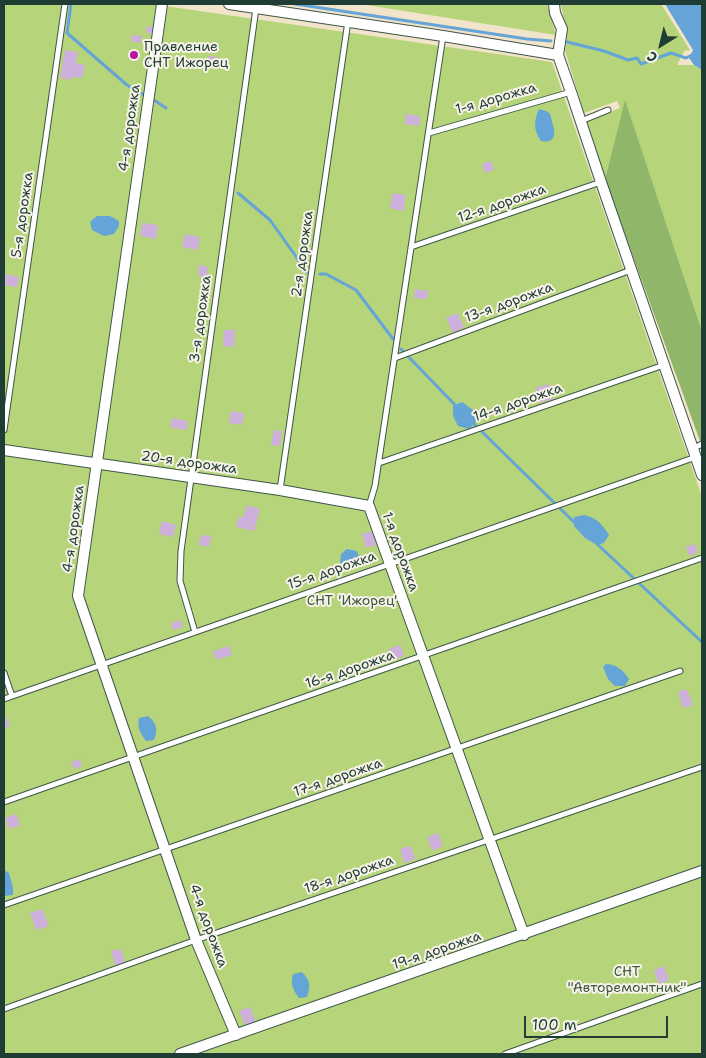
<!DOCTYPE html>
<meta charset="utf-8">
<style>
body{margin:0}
#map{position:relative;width:706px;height:1058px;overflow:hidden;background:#f2e4ca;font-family:"Shantell Sans",sans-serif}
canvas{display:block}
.frame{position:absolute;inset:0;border:5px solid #1f3d34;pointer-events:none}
.north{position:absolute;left:636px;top:20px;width:50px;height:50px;-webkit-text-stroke:4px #f7f3e8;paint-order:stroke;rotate:216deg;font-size:14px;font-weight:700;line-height:20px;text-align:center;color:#1f3d34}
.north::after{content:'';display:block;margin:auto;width:18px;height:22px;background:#1f3d34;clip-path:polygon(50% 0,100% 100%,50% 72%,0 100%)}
.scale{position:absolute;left:524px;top:1016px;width:144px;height:22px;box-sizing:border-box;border:2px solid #1f3d34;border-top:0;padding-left:6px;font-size:15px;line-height:18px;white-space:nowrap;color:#1f3d34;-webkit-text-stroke:4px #f7f3e8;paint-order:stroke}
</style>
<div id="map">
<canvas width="706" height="1058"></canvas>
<div class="frame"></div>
<div class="north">С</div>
<div class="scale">100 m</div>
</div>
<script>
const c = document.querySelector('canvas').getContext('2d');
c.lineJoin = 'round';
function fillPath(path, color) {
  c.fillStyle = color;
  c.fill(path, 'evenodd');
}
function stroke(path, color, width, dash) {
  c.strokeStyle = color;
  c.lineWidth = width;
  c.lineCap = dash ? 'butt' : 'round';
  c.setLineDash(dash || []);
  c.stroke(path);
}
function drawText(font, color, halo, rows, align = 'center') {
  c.font = font + ' "Shantell Sans",sans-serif';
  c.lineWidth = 4;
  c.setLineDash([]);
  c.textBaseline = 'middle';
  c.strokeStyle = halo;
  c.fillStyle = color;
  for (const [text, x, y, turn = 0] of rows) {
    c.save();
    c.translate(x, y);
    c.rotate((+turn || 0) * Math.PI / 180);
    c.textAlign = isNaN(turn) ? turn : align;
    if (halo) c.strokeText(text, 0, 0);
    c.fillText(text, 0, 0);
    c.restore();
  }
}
const green = new Path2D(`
 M4,4H151L552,62L702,497V1054H4Z
 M360,4H547L556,35Z
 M561,4H661L690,50L684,51L677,65H694L702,70V331L625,101L605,179L587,122L620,108L617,101L584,113L565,50L567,34Z`);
const forest = new Path2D(`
 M625,100L702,331V440L700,441L605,179Z`);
const water = new Path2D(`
 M665,4H700L702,8V70L694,65L689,58L693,50Z
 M539,109C543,110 548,111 550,114C551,116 552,121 552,122C556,133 556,144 541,141C533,130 534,120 539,109Z
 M97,216H110L119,221V226L114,234L104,236L92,230L90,222Z
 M462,402L473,410L477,421L469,429L458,426L453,416V406Z
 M584,515C597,518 602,524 609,535L604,543L597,545L585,538L574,526V517Z
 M347,549L357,551L360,559L356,566L345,569L340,562L341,554Z
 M606,664C617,665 622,669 629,679L625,686H615L608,679L603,667Z
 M148,716C157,723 158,730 154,740L146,741C140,733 137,727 139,718Z
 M4,870L9,873L13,888V895L4,896Z
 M302,972C310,980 311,986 307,997L299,998C293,990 290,984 293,974Z`);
const stream = new Path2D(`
 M71,4L67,33L127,85L144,95
 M295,4L527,39L551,41
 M567,42L604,51L628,60L637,58L641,64L671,53L686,58L692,55
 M154,100L166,108
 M238,193L270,220L307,272
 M320,274H326L356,290L393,339
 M401,349L458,408
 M473,423L577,525
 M596,543L702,642`);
const building = new Path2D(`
 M147,26L153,27L152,34L146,32Z
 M132,35L142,36L141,43L131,41Z
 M65,50L78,52L76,63L85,65L82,78L71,77V80L60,78Z
 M130,50L140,52L138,61L129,59Z
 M208,56L218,57V69L207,68Z
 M406,114L420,116L419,126L405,124Z
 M491,161L494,170L485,173L482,164Z
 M393,193L406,195L403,211L390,208Z
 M142,223L158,225L156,239L140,236Z
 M185,234L200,237L198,250L182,247Z
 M199,265L208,267L207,277L198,276Z
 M4,274L19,277L17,287L4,285Z
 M415,289L428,291L427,299L414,298Z
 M457,313L464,327L453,333L446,318Z
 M224,330H235L234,347L223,346Z
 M549,384L553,399L539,403L535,388Z
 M231,411L244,413L242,425L229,423Z
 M172,418L188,421L186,430L170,427Z
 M274,430L282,431L280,446L271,445Z
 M247,505L260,509L254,531L236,527L239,516L243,518Z
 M162,521L176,525L173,537L159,534Z
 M374,531L377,545L366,548L362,534Z
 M201,535L211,536L209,547L199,545Z
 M695,544L698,552L689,556L686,547Z
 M181,620L183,627L173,630L171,623Z
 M400,645L404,656L393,660L389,649Z
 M229,646L232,655L216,660L213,651Z
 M687,689L693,705L683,708L678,692Z
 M6,716L10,726L4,729V717Z
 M80,759L82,766L74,769L71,762Z
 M16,814L20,825L9,829L5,818Z
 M438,833L443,846L432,851L427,837Z
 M411,846L415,859L404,863L400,849Z
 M42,909L49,926L36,930L30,913Z
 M121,949L125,963L115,965L111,951Z
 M664,966L669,980L659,984L654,970Z
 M250,1007L256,1023L246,1027L239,1011Z`);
const service = new Path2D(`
 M581,121L608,110
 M429,133L571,92
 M411,247L601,182
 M395,358L631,270
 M4,430L65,4
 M694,448L702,444
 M379,463L664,365
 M280,490L348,21
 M369,506L375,486L443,36
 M195,632L180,581L181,551L256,8
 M4,673L12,696
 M4,699L696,457
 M4,802L702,558
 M4,905L680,671
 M4,1009L196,940L702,767
 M505,1054L702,984`);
const minor = new Path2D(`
 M162,4L78,596L196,940L236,1035
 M229,4L443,36L558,55L571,92L601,182L702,475
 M554,4L555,13L562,29L558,55
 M4,450L280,490L369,506L524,935
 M180,1054L702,871`);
const markers = [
 [134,55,5,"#b5179e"]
];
const poiNames = [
 ["Правление",144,47],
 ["СНТ Ижорец",144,63]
];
const streetNames = [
 ["1-я дорожка",496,99,-16],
 ["4-я дорожка",130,128,-82],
 ["12-я дорожка",502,204,-19],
 ["5-я дорожка",23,215,-82],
 ["2-я дорожка",303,254,-82],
 ["13-я дорожка",509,303,-20],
 ["3-я дорожка",201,319,-82],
 ["14-я дорожка",518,403,-19],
 ["20-я дорожка",189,463,8],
 ["4-я дорожка",74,529,-82],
 ["1-я дорожка",400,552,70],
 ["15-я дорожка",332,571,-19],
 ["16-я дорожка",350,670,-19],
 ["17-я дорожка",338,778,-19],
 ["18-я дорожка",349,875,-19],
 ["4-я дорожка",208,926,70],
 ["19-я дорожка",437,951,-19]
];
const parkNames = [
 ["СНТ 'Ижорец'",352,601],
 ["СНТ",627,972],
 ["\"Авторемонтник\"",627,988]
];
fillPath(green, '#b6d47a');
fillPath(forest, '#90b66a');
fillPath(water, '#65a4d7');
stroke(stream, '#65a4d7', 3);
fillPath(building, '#ceb0dc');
stroke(service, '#3f564a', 7);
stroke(minor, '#3f564a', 12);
stroke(service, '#fff', 5);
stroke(minor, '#fff', 10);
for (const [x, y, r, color] of markers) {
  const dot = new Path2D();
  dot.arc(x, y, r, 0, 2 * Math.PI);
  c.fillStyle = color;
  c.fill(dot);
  stroke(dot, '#f7f3e8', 2);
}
drawText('14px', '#1f3d34', '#f7f3e8', poiNames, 'left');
drawText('14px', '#1f3d34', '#f7f3e8', streetNames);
drawText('14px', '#3d5b42', '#f7f3e8', parkNames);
</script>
